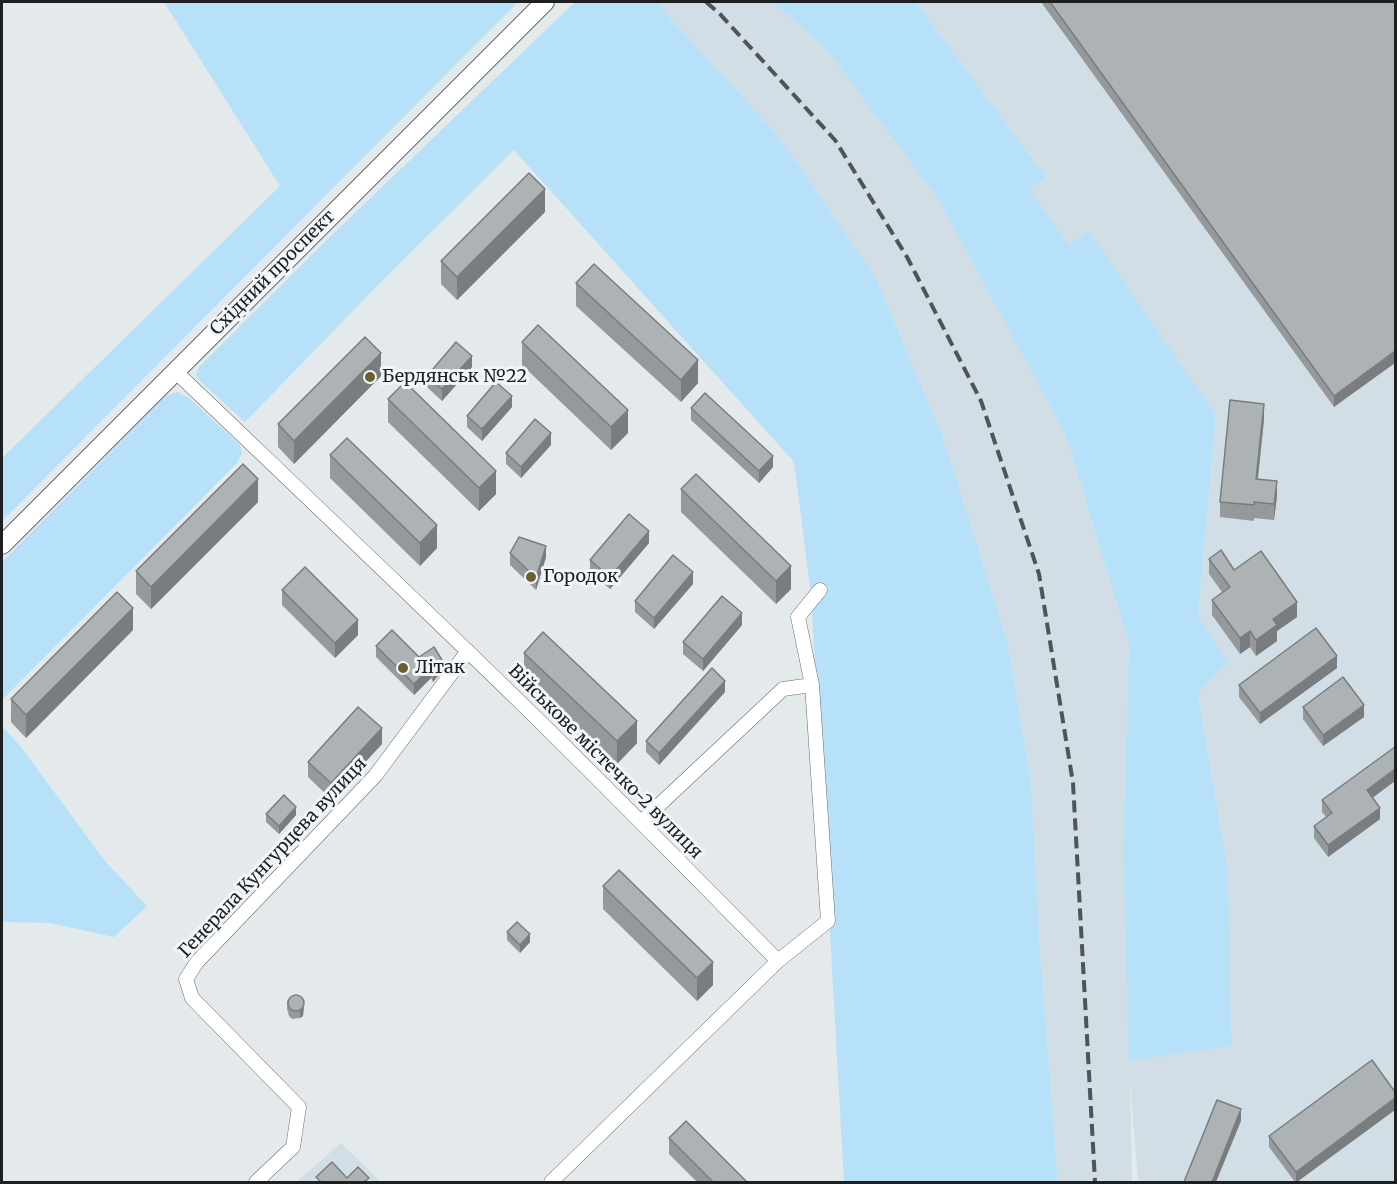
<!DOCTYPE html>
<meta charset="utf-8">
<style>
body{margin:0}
#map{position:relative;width:1397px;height:1184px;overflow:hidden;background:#e4e9ec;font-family:Merriweather,serif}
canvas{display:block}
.frame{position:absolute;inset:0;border:3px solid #1d1f20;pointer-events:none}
</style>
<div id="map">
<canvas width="1397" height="1184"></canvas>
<div class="frame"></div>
</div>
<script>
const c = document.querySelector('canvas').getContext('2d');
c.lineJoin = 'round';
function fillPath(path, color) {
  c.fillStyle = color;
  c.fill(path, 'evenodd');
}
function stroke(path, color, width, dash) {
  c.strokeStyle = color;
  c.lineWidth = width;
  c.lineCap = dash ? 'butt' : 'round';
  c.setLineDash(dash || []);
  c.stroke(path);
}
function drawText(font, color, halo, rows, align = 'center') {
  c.font = font + ' Merriweather,serif';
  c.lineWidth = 6;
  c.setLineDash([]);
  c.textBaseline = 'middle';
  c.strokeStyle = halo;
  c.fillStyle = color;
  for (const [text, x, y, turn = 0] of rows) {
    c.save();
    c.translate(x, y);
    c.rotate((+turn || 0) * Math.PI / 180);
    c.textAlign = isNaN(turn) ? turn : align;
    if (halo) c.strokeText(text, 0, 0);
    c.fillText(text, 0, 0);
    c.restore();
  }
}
const built = new Path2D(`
 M660,2H773L827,50L938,199L1066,436L1129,644L1123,846L1228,871L1198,695L1206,683L1227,663L1198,616L1216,415L1089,232L1069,245L1030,190L1046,177L916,2H1395V1182H1138L1130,1078L1132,1182H1058L1040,948L1031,783L1007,640L943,437L875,276L777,134L670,18Z
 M341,1143L381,1182H296Z`);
const green = new Path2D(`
 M164,2H518L2,521V458L280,186Z
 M575,2H660L670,18L777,134L875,276L943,437L1007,640L1031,783L1040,948L1058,1182H844L811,595L794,462L514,150L379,284L245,422L200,381L196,375L199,367L333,234Z
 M773,2H916L1046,177L1030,190L1069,245L1089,231L1216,415L1198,616L1228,663L1206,683L1198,695L1228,871L1231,1046L1129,1061L1123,846L1129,644L1066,436L938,199L827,50Z
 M177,392L189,398L240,445L242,453L237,463L2,700V562L166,396Z
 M2,726L21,747L105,861L147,906L114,937L50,923L2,922Z`);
const street = new Path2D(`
 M175,371C291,482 407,592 522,704C609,789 693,875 778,961L551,1182
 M812,685L798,617L820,590
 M641,822L783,689L812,685L828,921L778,961
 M256,1182L293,1147L299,1107L192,998L186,979L197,962L375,776L468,651`);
const secondary = new Path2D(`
 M2,545L545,2`);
const rail = new Path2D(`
 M706,2L719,13L835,140L907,257L981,401L1039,574L1073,783L1095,1182`);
const wall = new Path2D(`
 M1041,2H1395L1334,407Z
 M545,212L457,300L441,284V261Z
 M576,283L698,383L681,402L576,306Z
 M522,342L628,433L611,450L522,365Z
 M472,367L442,401L427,387V376Z
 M381,376L294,464L278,447V424Z
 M388,399L496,494L479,511L388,422Z
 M512,407L482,441L467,427V416Z
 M691,408L773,467L759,483L691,420Z
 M1264,419L1258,479L1277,496L1274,520L1254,518V521L1220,517V502Z
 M551,445L521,478L506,464V453Z
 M330,455L437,548L420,566L330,478Z
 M681,489L791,589L776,604L681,512Z
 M258,502L151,609L136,594V571Z
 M649,543L610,589L590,572V560Z
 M510,553L546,557L536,590L510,565Z
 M1209,559L1234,570L1297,617L1277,631V641L1256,656L1250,647L1240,654L1212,615V600L1222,592L1209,574Z
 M693,584L654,629L635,612V601Z
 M282,590L358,635L335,658L282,605Z
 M742,625L703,671L683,654V642Z
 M133,630L26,738L11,722V699Z
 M376,646L419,657L442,671L433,682L431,678L414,695L376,657Z
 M524,653L637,743L617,764L524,676Z
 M1337,668L1260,724L1239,697V685Z
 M725,692L659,765L646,752V741Z
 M1303,707L1364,717L1323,746L1303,719Z
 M382,744L331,799L308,777V762Z
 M1372,798L1380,819L1328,857L1314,838V826L1326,817L1322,812V800Z
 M266,814L296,815L279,834L266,822Z
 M603,886L713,985L697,1001L603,909Z
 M507,932L530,942L520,953L507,940Z
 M287,1001L304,1008L303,1016L300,1018L292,1019L289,1016L287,1009Z
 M1372,1060L1297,1182H1295L1269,1147V1136Z
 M669,1138L747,1182H697L669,1154Z`);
const shadedWall = new Path2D(`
 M545,189V212L457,300V277Z
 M1395,351V363L1334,407V396Z
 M381,353V376L294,464V441Z
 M472,356V367L442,401V389Z
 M698,360V383L681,402V380Z
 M512,396V407L482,441V429Z
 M1264,404V419L1256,494V479Z
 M628,410V433L611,450V427Z
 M551,433V445L521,478V467Z
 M773,456V467L759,483V471Z
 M496,471V494L479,511V488Z
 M258,479V502L151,609V587Z
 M1277,481V496L1274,520V504Z
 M437,525V548L420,566V543Z
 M649,531V543L610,589V577Z
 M546,546V557L536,590V578Z
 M791,566V589L776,604V581Z
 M693,572V584L654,629V618Z
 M1297,602V617L1277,631V641L1256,656V640L1273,619Z
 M133,608V630L26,738V715Z
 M742,613V625L703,671V659Z
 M358,620V635L335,658V643Z
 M1250,631V647L1240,654V638Z
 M1337,656V668L1260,724V713Z
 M442,660V671L433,682V672Z
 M431,667V678L414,695V684Z
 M725,681V692L659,765V753Z
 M1364,705V717L1323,746V735Z
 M637,721V743L617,764V741Z
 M382,728V744L331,799V783Z
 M1395,769V781L1367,802V790Z
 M296,807V815L279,834V826Z
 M1380,808V819L1328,857V845Z
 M530,934V942L520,953V945Z
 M713,962V985L697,1001V978Z
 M304,1000L303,1016L300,1018V1011Z
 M1395,1098V1110L1297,1182H1296V1172Z
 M1241,1109V1121L1216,1182H1212Z`);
const building = new Path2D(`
 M1050,2H1395V351L1334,396Z
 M529,173L545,189L457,277L441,261Z
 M594,264L698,360L681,380L576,283Z
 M538,325L628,410L611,427L522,342Z
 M365,337L381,353L294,441L278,424Z
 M456,342L472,356L442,389L427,376Z
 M405,382L496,471L479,488L388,399Z
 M496,382L512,396L482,429L467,416Z
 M705,393L773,456L759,471L691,408Z
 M1230,400L1264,404L1256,479L1277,481L1274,504L1254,502V505L1220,502Z
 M535,419L551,433L521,467L506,453Z
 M347,438L437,525L420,543L330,455Z
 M243,464L258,479L151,587L136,571Z
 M696,474L791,566L776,581L681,489Z
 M629,514L649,531L610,577L590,560Z
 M519,537L546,546L536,578L510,553Z
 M1221,550L1234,570L1261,551L1297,602L1273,619L1277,625L1256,640L1250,631L1240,638L1212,600L1230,587L1209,559Z
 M673,555L693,572L654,618L635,601Z
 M305,567L358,620L335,643L282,590Z
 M117,592L133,608L26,715L11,699Z
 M722,596L742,613L703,659L683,642Z
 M1316,628L1337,656L1260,713L1239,685Z
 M392,630L419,657L434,647L442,660L433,672L431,667L414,684L376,646Z
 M543,632L637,721L617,741L524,653Z
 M712,668L725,681L659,753L646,741Z
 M1343,677L1364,705L1323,735L1303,707Z
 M358,707L382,728L331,783L308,762Z
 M1395,747V769L1367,790L1380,808L1328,845L1314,826L1332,813L1322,800Z
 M284,795L296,807L279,826L266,814Z
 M619,870L713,962L697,978L603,886Z
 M517,922L530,934L520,945L507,932Z
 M288 1003a8 8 0 1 1 16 0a8 8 0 1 1-16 0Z
 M1372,1060L1395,1092V1098L1296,1172L1269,1136Z
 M1217,1100L1241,1109L1212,1182H1184Z
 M686,1121L747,1182H713L669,1138Z
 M332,1162L347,1178L358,1167L369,1178L364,1182H321L316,1177Z`);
const markers = [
 [370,377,6,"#68602d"],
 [531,577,6,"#68602d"],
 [403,668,6,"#68602d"]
];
const streetNames = [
 ["Східний проспект",273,273,-45],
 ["Військове містечко-2 вулиця",605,762,45],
 ["Генерала Кунгурцева вулиця",273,858,-47]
];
const poiNames = [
 ["Бердянськ №22",382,377],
 ["Городок",543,577],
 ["Літак",415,668]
];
fillPath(built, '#d1dee5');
fillPath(green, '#b6e1f9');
stroke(street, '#686c6f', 15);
stroke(secondary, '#686c6f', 20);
stroke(street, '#fff', 14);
stroke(secondary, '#fff', 18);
stroke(rail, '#515455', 4, [12, 6]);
fillPath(wall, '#95999c');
fillPath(shadedWall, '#797d7f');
fillPath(building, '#adb2b5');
stroke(building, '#797d7f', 1.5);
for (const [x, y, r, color] of markers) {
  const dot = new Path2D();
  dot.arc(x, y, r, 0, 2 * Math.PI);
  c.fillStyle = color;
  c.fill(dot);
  stroke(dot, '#f1f6f9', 2);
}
drawText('18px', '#1d1f20', '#f1f6f9', streetNames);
drawText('18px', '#1d1f20', '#f1f6f9', poiNames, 'left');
</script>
